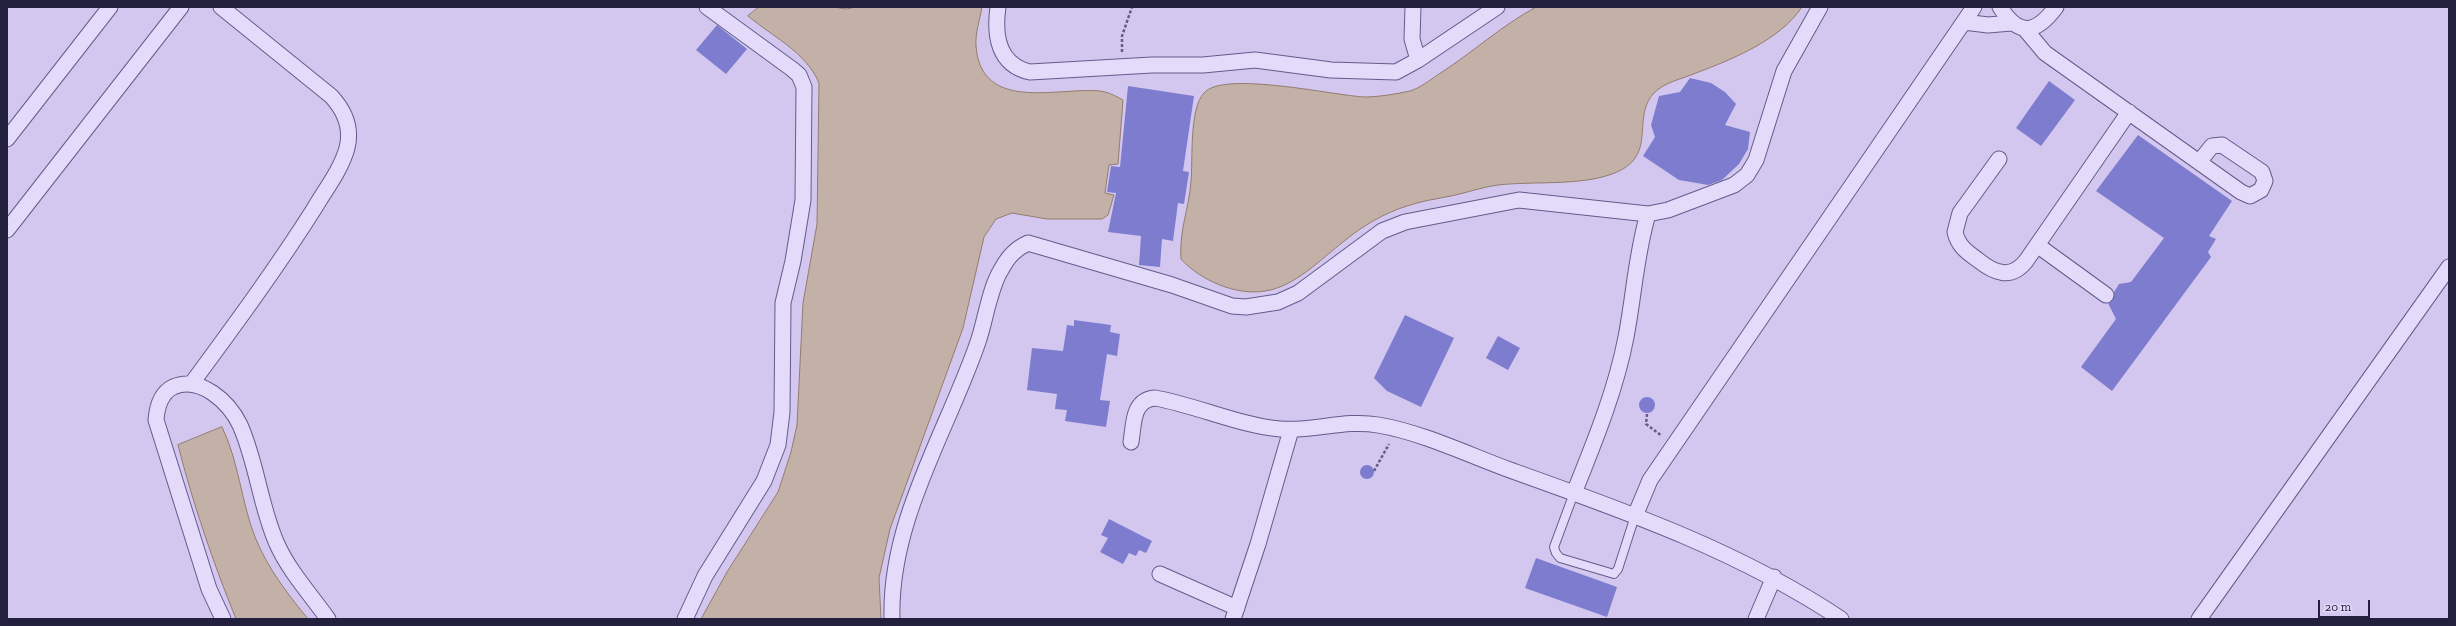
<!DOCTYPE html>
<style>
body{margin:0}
#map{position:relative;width:2456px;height:626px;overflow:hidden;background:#d3c7ef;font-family:"Zilla Slab",serif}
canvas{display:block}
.frame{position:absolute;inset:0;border:8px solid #22203c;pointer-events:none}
.scale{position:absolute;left:2318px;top:600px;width:52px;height:18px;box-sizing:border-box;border:2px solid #22203c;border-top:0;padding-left:5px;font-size:12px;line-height:14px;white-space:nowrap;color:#22203c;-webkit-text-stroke:3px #e1d7f6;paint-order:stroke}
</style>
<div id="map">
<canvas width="2456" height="626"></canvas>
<div class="frame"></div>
<div class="scale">20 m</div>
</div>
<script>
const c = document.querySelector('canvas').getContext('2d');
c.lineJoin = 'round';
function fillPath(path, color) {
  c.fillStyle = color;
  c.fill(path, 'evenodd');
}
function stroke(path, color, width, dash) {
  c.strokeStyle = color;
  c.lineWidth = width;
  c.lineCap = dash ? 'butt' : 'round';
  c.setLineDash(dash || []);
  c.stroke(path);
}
const water = new Path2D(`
 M759,7H834L846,9L856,7H982C980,19 975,34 976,46C981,113 1057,87 1100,91C1108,92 1116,96 1123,100L1118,164L1109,165L1105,193L1114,195L1108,215L1102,219H1047L1012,213L996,219L984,237L963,328L890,529L879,578L881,619H701L727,572L778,492L791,452L797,425L803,303L817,224L819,83C806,52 773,37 748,16Z
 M1536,7H1802C1780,40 1733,59 1696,73C1682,79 1664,82 1653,94C1631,120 1659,157 1612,174C1579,186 1533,181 1498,185C1482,187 1466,193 1451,196C1436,199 1421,201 1407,206C1384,213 1361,227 1343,242C1320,260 1294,287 1265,291C1236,296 1200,280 1181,259C1179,229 1189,210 1191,181C1193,160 1189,109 1204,93C1223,70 1336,96 1365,97C1379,97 1396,94 1410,91C1420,88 1430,80 1439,74C1472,53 1501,26 1536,7Z
 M222,427C239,462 241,501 255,537C268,569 287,593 308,619H236C213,562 193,504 178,445Z`);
const building = new Path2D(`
 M717,25L747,49L726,74L696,50Z
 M1690,78L1711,83L1725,92L1736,104L1725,125L1750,132L1748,149L1739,164L1722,180L1708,185L1679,180L1643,156L1655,137L1651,125L1659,96L1680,92Z
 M2049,81L2075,100L2041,146L2016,128Z
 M1128,86L1194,96L1183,171L1189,172L1184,204L1178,203L1173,241L1162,239L1160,267L1139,265L1141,236L1108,232L1116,193L1107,192L1111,166L1120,167Z
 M2138,135L2232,201L2209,236L2216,239L2208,252L2211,257L2112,391L2081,367L2116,319L2108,303L2113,300L2114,292L2119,284L2131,282L2164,238L2096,191Z
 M1405,315L1454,338L1421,407L1387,391L1374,378Z
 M1074,320L1111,325L1110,332L1120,334L1117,356L1107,354L1100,400L1110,401L1106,427L1065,421L1067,410L1055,409L1057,394L1027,390L1032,348L1063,351L1067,325L1074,326Z
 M1498,336L1520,348L1508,370L1486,358Z
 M1639 405a8 8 0 1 1 16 0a8 8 0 1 1-16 0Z
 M1360 472a7 7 0 1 1 14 0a7 7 0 1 1-14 0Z
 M1109,519L1152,541L1146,553L1139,550L1136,556L1129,553L1123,564L1100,552L1108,538L1101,535Z
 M1536,558L1617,587L1607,617L1525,588Z`);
const path = new Path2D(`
 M1122,52V36L1132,7
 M1647,414L1646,424L1662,436
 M1374,471L1389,444`);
const service = new Path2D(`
 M1574,493L1554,547L1556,553L1560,558L1614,574L1618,569L1635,516`);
const minor = new Path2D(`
 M998,7C994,35 998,65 1030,72L1152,65H1203L1255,60L1331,70L1396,72L1418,60L1412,39L1413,7
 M2000,7C2019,37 2036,34 2056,7
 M1964,22L1988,25L2011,23
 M2024,28L2045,53L2241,192L2250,196L2261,190L2265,181L2262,172L2222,145L2212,146L2199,162
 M1418,60L1497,7
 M7,139L110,7
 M1999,159L1960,213L1955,232C1958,246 1967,252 1978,260C1994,273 2011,280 2026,261L2129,112
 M7,230L181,7
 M2037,245L2106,295
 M192,383C234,326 276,269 314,209C325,190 341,170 347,148C352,128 345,111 331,96L221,7
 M1131,442C1134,424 1132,400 1155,398C1195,405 1241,426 1280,429C1313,432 1345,419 1378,425C1421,432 1469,455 1510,470C1625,511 1739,551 1841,619
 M1574,493C1594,443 1616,390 1626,337C1634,296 1636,254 1648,214
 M1635,516L1650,480L1974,7
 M1160,574L1237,608
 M223,619L209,589L156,420C157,407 161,393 173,387C200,375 229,402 240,425C257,463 260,506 277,544C289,571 311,595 328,619
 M685,619L705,576L764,481L778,445L782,412L783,303L793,261L803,200L804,87L799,75L792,69L707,7
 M892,619C889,521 947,432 978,342C985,322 990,287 1001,270C1008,257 1015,249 1028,243L1172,285L1232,306L1246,307L1278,302L1298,293L1382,231L1405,222L1519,200L1648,214L1668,210L1734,185L1747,175L1756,160L1784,71L1820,7
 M1233,619L1258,544L1291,430
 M1756,619L1774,577
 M2199,619L2449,267`);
fillPath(water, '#c3b1a8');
stroke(water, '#927b6e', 1);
fillPath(building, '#7e7cce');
stroke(service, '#625c8c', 10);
stroke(minor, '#625c8c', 17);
stroke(path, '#625c8c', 2.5, [3, 2]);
stroke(service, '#e4dafa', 8);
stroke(minor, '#e4dafa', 15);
</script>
